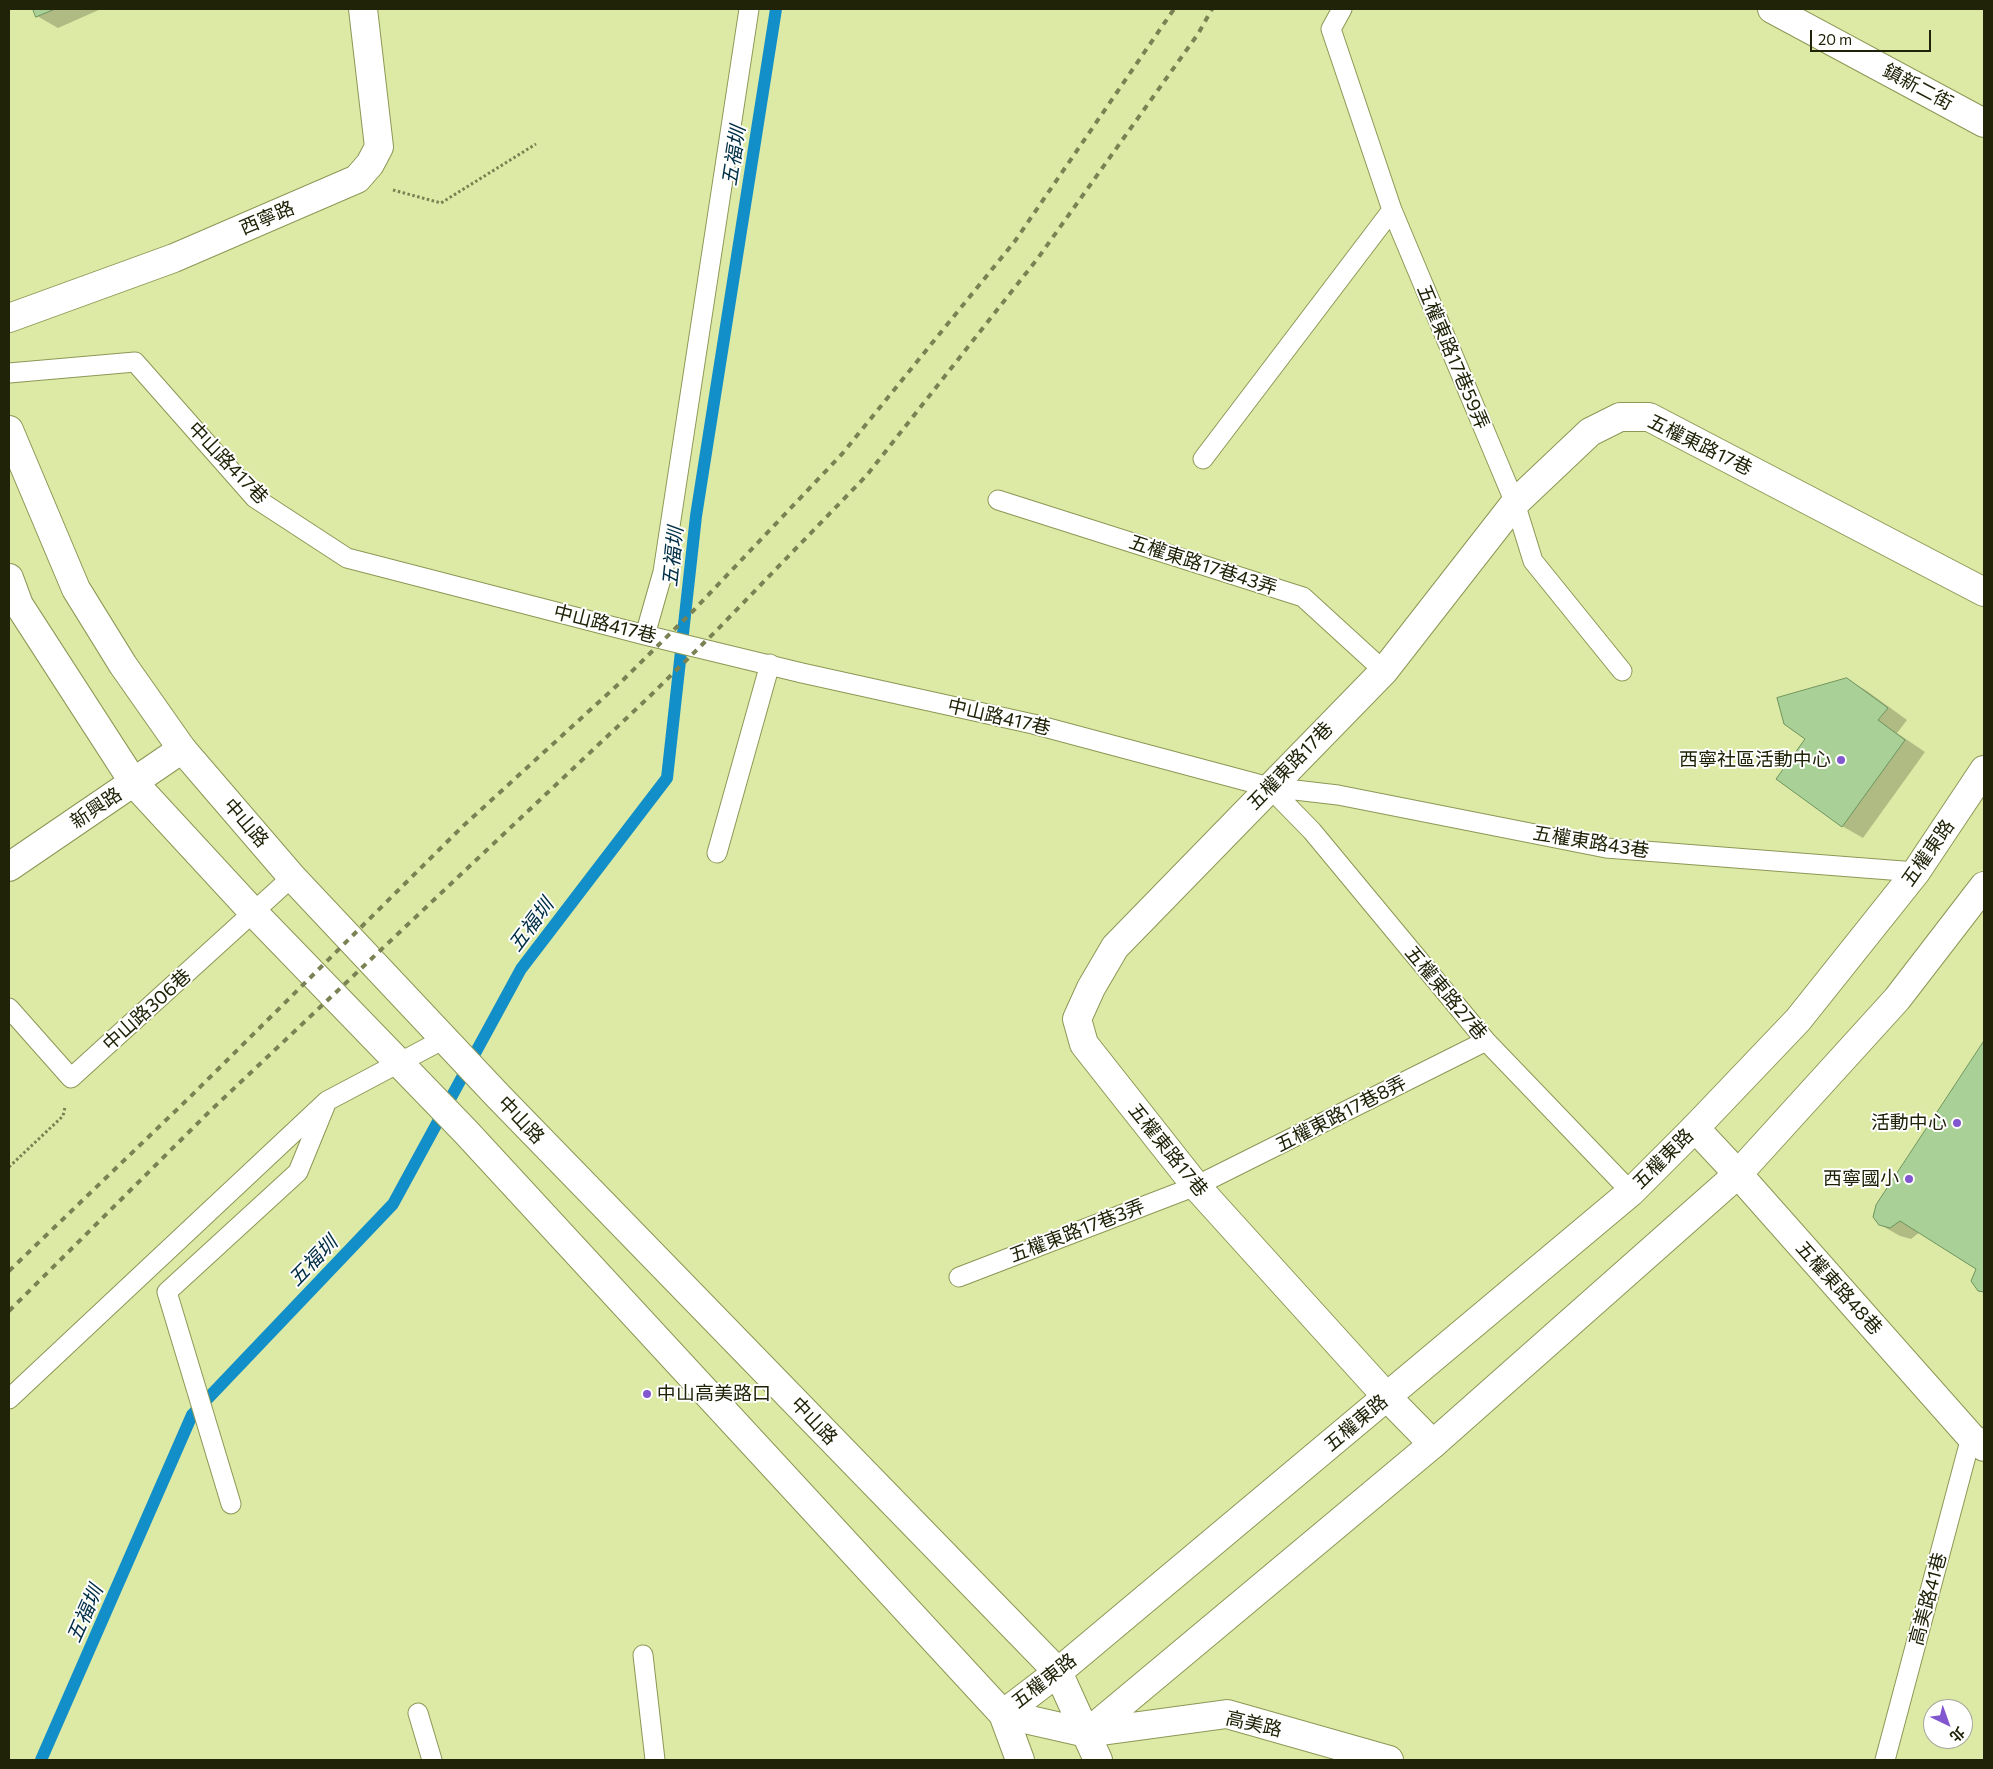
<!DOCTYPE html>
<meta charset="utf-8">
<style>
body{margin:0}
#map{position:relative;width:1993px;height:1769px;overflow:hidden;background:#ddeaa5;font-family:Commissioner,"Noto Sans TC",sans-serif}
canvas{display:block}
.frame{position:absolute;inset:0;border:10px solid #202308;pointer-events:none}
.north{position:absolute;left:1923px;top:1699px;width:50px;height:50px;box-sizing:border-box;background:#fff;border:1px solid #a6a79c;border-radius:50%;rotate:138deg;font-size:14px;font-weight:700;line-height:20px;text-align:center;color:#202308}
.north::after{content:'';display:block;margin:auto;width:18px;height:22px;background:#8156cf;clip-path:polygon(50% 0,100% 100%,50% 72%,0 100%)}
.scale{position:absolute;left:1810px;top:30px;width:121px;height:22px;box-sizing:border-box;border:2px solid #202308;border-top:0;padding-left:6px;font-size:15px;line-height:18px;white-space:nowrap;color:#202308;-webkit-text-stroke:4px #fff;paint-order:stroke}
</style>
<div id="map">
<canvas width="1993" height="1769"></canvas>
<div class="frame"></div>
<div class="north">北</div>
<div class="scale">20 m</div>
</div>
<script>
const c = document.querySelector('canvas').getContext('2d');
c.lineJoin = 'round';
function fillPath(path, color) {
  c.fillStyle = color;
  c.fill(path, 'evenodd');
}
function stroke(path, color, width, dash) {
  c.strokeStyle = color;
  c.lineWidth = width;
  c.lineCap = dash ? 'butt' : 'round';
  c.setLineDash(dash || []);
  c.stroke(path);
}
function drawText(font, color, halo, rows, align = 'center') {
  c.font = font + ' Commissioner,"Noto Sans TC",sans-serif';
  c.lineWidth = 4;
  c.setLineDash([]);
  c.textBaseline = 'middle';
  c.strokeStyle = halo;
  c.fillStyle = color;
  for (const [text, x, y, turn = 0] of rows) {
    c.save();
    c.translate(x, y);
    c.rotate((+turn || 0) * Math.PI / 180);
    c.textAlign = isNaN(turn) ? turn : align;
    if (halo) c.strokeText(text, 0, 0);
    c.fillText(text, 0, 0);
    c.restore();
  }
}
const shadow = new Path2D(`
 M34,9H101L58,28L37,16Z
 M1847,679L1867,691L1907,720L1897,733L1925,752L1863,838L1842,826L1778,779Z
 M1984,1043V1293L1979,1290L1978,1268L1920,1232L1911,1239L1900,1236L1879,1224L1877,1206Z`);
const stream = new Path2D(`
 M41,1760L192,1415L393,1204L521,969L667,778L696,516L776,9`);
const building = new Path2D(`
 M33,9H55L36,17Z
 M1847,678L1888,708L1878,720L1905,740L1842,827L1776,779L1805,739L1784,724L1777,698Z
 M1984,1041V1292L1978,1291L1971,1281L1976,1269L1900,1221L1890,1228L1879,1225L1873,1217L1876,1205Z`);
const path = new Path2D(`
 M393,190L441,203L536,144
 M9,1167L63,1116L65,1107`);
const service = new Path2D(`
 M1342,9L1331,29L1392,210L1515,503L1533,561L1622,671
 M9,373L135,362L255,498L347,558L645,635L802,673L1033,724L1269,787L1338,795L1606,848L1916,872
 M1203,459L1392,210
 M998,500L1303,597L1384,671
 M645,635L663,572L749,9
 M1269,787L1312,831L1486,1041L1631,1192
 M717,853L770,664
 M9,1008L71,1078L292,877
 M959,1277L1196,1186L1486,1041
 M9,1399L327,1101L444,1039
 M231,1504L167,1292L298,1172L325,1106
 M643,1655L655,1760
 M418,1713L432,1760
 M1885,1760L1971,1437`);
const minor = new Path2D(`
 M1772,9L1984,123
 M9,318L174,258L357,179L370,164L379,147L363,9
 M9,867L182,749
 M1695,1128L1738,1174L1971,1437L1984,1447
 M1433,1444L1387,1397L1196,1186L1084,1044L1077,1019L1091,988L1115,947L1384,671L1515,503L1590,432L1620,417H1649L1984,592`);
const tertiary = new Path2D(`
 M9,430L76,589L123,665L182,749L292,877L498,1096L1058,1672L1098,1760
 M9,578L19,605L134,783L254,913L466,1132L1003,1714L1020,1760
 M1003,1714L1058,1672L1631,1192L1695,1128L1798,1020L1916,872L1984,770
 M1003,1714L1087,1733L1227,1714L1389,1760
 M1087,1733L1433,1444L1738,1174L1897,999L1984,886`);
const rail = new Path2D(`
 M9,1271L190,1097L462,827L623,680L693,611L842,454L1015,241L1174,9
 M9,1311L209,1112L650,696L717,630L867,475L1038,258L1198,34L1212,9`);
const markers = [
 [1841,760,5,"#8156cf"],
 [1957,1123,5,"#8156cf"],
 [1909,1179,5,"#8156cf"],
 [647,1394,5,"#8156cf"]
];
const streetNames = [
 ["鎮新二街",1918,87,28],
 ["西寧路",267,218,-23],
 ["五權東路17巷59弄",1453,357,67],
 ["五權東路17巷",1700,445,26],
 ["中山路417巷",228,463,46],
 ["五權東路17巷43弄",1203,565,18],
 ["中山路417巷",605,624,14],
 ["中山路417巷",999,717,13],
 ["五權東路17巷",1290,766,-46],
 ["新興路",96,808,-34],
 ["中山路",246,823,49],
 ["五權東路43巷",1591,842,9],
 ["五權東路",1928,853,-55],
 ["五權東路27巷",1446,993,50],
 ["中山路306巷",147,1010,-42],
 ["五權東路17巷8弄",1341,1114,-27],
 ["中山路",521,1120,46],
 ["五權東路17巷",1168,1150,51],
 ["五權東路",1663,1159,-45],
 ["五權東路17巷3弄",1077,1231,-21],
 ["五權東路48巷",1839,1288,48],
 ["中山路",814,1421,46],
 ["五權東路",1356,1423,-40],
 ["高美路41巷",1928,1599,-75],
 ["五權東路",1044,1681,-38],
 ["高美路",1254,1724,13]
];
const poiNames = [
 ["西寧社區活動中心",1831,760],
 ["活動中心",1947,1123],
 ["西寧國小",1899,1179],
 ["中山高美路口",657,1394,"left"]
];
const waterNames = [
 ["五福圳",734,156,-81],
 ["五福圳",673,557,-84],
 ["五福圳",531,925,-53],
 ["五福圳",313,1261,-46],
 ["五福圳",85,1614,-66]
];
fillPath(shadow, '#0003');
stroke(stream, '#128fc8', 12);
fillPath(building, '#a9d197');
stroke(building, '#6d935d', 1);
stroke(service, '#8d9756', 21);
stroke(minor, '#8d9756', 30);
stroke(tertiary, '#8d9756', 30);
stroke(path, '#798152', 3, [2.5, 2.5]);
stroke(service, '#fff', 19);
stroke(minor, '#fff', 28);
stroke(tertiary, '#fff', 28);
stroke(rail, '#7a8253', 4, [6, 6]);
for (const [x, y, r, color] of markers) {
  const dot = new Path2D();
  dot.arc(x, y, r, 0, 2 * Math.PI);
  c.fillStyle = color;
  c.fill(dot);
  stroke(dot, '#fff', 2);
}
drawText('19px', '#202308', '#fff', streetNames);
drawText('19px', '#202308', '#fff', poiNames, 'right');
drawText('italic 20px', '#002e45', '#fff', waterNames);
</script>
